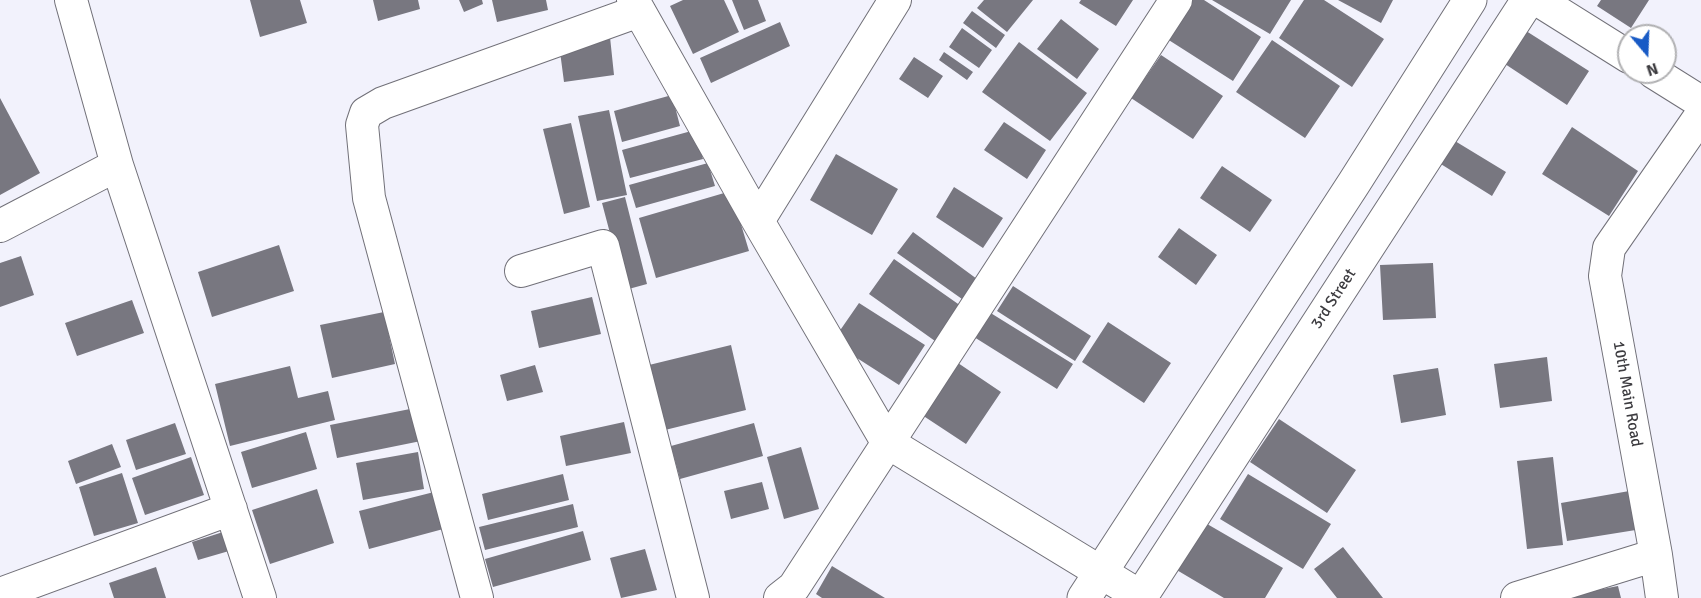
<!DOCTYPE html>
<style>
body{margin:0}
#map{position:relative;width:1701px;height:598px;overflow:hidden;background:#f2f2fc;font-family:Signika,sans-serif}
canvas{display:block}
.north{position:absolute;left:1617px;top:24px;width:60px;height:60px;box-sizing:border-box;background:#fff;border:2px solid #b1b1b3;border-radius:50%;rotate:161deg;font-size:16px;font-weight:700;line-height:24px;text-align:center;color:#3d3c40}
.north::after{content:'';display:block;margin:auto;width:21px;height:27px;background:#185ac5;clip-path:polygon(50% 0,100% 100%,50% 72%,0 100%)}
</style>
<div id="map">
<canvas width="1701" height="598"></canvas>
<div class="north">N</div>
</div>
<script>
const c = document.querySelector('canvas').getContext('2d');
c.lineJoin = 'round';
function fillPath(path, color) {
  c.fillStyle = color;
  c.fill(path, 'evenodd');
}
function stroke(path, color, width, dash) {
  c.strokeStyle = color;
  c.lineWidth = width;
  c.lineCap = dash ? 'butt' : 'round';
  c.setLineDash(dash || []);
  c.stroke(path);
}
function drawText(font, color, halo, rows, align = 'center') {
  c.font = font + ' Signika,sans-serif';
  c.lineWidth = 6;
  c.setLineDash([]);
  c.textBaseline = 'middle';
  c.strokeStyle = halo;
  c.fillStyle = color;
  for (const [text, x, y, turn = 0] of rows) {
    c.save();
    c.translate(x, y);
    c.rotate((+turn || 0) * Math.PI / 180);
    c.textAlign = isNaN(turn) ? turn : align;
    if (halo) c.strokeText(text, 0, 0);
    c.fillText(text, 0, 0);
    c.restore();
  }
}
const building = new Path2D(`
 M250,0H300L307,23L260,37Z
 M373,0H418L420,9L378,21Z
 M459,0H482L483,4L464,12Z
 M492,0H546L548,10L497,22Z
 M683,0H724L739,32L693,54L670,6Z
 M732,0H758L766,21L744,30Z
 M984,0H1033L1007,32L977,8Z
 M1081,0H1133L1116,26L1079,3Z
 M1188,0H1204L1261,37L1233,81L1164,37Z
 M1212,0H1291L1270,34Z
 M1304,0H1324L1384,39L1352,87L1279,38Z
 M1338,0H1393L1381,23Z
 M1601,0H1649L1631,28L1597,6Z
 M972,11L1005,35L996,48L963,23Z
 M1061,19L1099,49L1077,79L1037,49Z
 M780,22L790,46L711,83L700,58Z
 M962,28L992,50L979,68L949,47Z
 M1523,29L1589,71L1567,105L1502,62Z
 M610,37L614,75L564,82L559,44Z
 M1272,40L1340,86L1305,138L1236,92Z
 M1019,42L1087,93L1050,141L982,92Z
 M944,52L973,72L967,80L939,60Z
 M1161,55L1223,96L1193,139L1131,98Z
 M914,57L943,76L928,98L899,79Z
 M672,95L680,126L622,142L614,111Z
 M0,98L40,173L0,195Z
 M609,110L627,195L597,201L578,116Z
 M1004,122L1046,150L1027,179L984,150Z
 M571,123L590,207L564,214L543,129Z
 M1572,127L1638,171L1609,216L1542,174Z
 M695,130L703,159L630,178L622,150Z
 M1450,138L1506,172L1492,196L1436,161Z
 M836,154L898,189L872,235L810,200Z
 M708,163L715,186L636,208L629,185Z
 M1222,166L1272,200L1250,232L1200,198Z
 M954,187L1003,218L983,248L936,217Z
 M731,191L749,251L656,278L639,218Z
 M625,197L647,284L625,290L602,203Z
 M1179,228L1217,255L1196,285L1158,257Z
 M913,232L977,279L962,299L897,253Z
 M279,245L294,291L212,317L198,272Z
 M21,256L34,295L0,307V263Z
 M894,259L961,306L935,341L869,294Z
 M1433,263L1436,318L1383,320L1380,265Z
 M1013,286L1091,336L1075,361L997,311Z
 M592,297L601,334L539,348L531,311Z
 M132,300L144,333L77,356L65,323Z
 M859,303L925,345L899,385L832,342Z
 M384,312L395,364L332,378L320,325Z
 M989,312L1073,364L1057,389L974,337Z
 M1108,322L1171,363L1144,403L1082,362Z
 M731,345L746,410L665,430L649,365Z
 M1547,357L1552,401L1500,408L1494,364Z
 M958,363L1001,392L966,444L922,415Z
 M535,365L543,392L507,401L500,375Z
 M290,366L298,398L328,391L335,420L230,446L215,384Z
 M1438,368L1446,415L1401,423L1393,375Z
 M415,408L421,441L337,458L330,425Z
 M1279,419L1356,470L1327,513L1250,462Z
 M624,422L631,453L566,466L560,436Z
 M175,423L186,454L136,470L126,440Z
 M754,423L763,456L680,479L671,446Z
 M306,432L317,469L252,488L241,452Z
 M112,444L121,467L76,484L68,461Z
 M801,447L819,509L784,519L767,457Z
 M418,452L424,489L363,500L356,463Z
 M191,457L204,495L145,515L132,478Z
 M1553,457L1563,545L1527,549L1517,461Z
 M122,473L138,523L94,536L79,487Z
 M563,474L569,500L488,520L482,494Z
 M1248,474L1331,524L1303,569L1220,519Z
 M762,482L769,509L731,519L724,491Z
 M317,489L334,543L270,564L252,510Z
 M1635,490L1642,529L1567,541L1561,503Z
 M438,491L447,528L369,549L359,511Z
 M573,504L578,527L485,550L479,527Z
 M1202,521L1283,568L1265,598H1224L1175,569Z
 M583,531L591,560L493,587L485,559Z
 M223,532L229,551L198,560L192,542Z
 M1343,547L1383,598H1337L1314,569Z
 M645,549L657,590L621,598L610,558Z
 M832,566L885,598H822L816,594Z
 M156,567L166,598H114L109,583Z
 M1618,586L1621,598H1567L1566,596Z`);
const minor = new Path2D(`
 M71,0L117,165L260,598
 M633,0L758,221L887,442L1143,598
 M1538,0L1629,57
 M1653,72L1701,102
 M758,221L895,0
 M0,226L117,165
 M521,271L603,246L693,598
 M1656,555L1662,598
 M0,594L231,509
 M477,598L369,198L362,125L366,113L383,103L639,11
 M780,598L794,587L1176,0
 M1517,598L1656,555L1605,276L1609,248L1701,115`);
const tertiary = new Path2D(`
 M1084,598L1354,183L1470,0
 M1140,598L1528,0`);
const streetNames = [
 ["3rd Street",1334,299,-57],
 ["10th Main Road",1627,394,80]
];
fillPath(building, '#787780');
stroke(minor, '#717078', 34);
stroke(tertiary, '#717078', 35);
stroke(minor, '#fff', 32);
stroke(tertiary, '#fff', 33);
drawText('16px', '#3d3c40', '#fff', streetNames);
</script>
